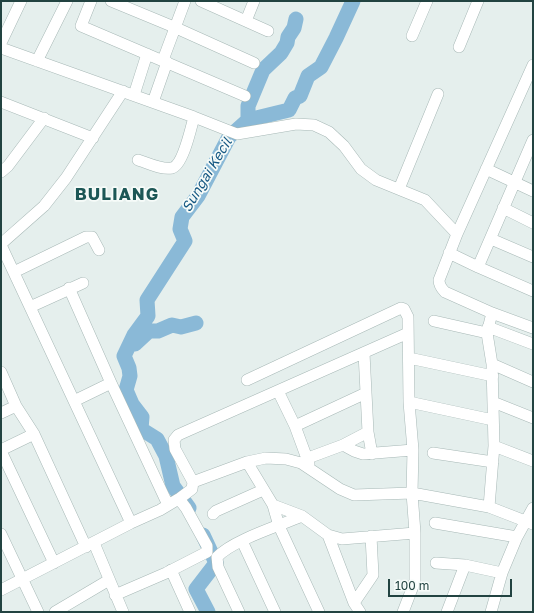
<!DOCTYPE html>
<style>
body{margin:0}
#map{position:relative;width:534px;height:613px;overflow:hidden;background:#e5efed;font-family:"Golos Text",sans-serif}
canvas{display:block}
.frame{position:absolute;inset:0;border:2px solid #224341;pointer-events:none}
.scale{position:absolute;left:388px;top:579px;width:124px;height:18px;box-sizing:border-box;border:2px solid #224341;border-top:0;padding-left:5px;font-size:12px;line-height:14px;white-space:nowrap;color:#224341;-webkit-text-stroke:3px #f6fbf9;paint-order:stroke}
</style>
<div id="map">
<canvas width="534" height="613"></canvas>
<div class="frame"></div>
<div class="scale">100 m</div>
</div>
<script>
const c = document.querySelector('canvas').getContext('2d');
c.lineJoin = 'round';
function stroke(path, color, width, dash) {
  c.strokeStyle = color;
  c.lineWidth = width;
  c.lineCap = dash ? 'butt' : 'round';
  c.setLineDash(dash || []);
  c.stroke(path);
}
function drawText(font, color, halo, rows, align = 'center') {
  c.font = font + ' "Golos Text",sans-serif';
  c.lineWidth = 3.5;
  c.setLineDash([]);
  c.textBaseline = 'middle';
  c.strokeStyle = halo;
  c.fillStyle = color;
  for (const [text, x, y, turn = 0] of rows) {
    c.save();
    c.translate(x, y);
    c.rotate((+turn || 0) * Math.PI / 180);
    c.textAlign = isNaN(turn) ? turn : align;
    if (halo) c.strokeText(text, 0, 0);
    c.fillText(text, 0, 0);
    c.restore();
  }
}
const river = new Path2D(`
 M248,120V106L263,70L281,53L287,43L288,37L294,28L296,19
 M135,344L149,331H158L172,325L181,327L196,323
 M189,508L173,486L166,456L157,439L141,429L142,417L132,404L126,390L130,376L129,368L124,356L134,335L148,316L147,300L185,241L180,229L182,217L198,196L229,137L248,120L289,110L295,98L300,96L308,76L321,67L336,38L353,1
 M203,535L216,563L196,589L208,612`);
const minor = new Path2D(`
 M91,1L81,26L245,96
 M111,1L174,27L254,63
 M201,1L268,31
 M246,21L254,1
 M412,36L427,1
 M1,43L21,1
 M459,47L478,1
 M1,48L194,117L237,134L296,124L314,125L329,132L344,146L361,169L376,180L425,200L457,234
 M163,60L185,1
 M37,61L67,1
 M533,65L457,234L439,280C439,285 441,288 445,292L492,313L533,328
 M134,95L147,54
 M1,102L93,138
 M153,102L167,62
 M138,160C148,163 161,170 172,168C183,165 191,128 194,117
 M486,169L533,191
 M1,172L8,166L44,118
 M399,189L438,94
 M503,208L533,223
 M491,239L533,257
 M1,244L44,206L66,178L123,91
 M1,245L131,523
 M449,253L478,267L533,291
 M478,267L533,140
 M14,272L86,237H92L99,250
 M69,288L111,383L168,505
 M30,307L83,283
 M434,321L487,333
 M488,327L533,344
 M364,353L368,432L372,454
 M409,358L493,376
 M492,364L533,382
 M1,372L16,406L34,434L86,547
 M247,380L401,308L404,309L408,317L409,402L413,450L412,493L415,533V581L403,612
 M278,391L295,426L309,464
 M74,401L111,383
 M409,402L493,420
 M493,402L533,418
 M1,413L16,406
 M295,426L366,393
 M343,445L368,432
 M494,446L533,461
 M1,450L34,434
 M1,451L54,563
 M433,453L493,462
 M308,458L343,445L354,451L363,454L413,450
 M247,462L273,505L279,526L319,612
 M193,482L175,449L174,440L178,435L408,333
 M273,505L302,516L328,535L342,539L415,533
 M489,507L494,446L492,364L487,333L492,313
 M213,514L216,511L263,490
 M435,523L517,537
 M1,534L38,612
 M328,535L354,603L360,612
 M242,541L275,612
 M94,543L123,612
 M436,563L465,565L502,573
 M171,570L190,612
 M1,590L131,523L160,510L180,498L192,489L193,482L247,462L266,458L286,459L301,463L340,489L354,495L412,493L489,507L533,524
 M115,595L166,573L207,552V546L186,508L179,499
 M354,603L373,575L371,536
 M55,612L109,580
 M239,612L218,567L217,557C233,540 279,526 302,516
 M447,612L465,565
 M491,612L502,573L517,537L533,508`);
const waterNames = [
 ["Sungai Kecil",207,175,-59]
];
const districtNames = [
 ["BULIANG",117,195]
];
stroke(river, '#8ab9d7', 15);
stroke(minor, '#a7b8b6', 12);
stroke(minor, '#fff', 11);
drawText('italic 14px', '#175984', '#f6fbf9', waterNames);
c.letterSpacing = '1px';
drawText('bold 17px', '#1c5756', '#f6fbf9', districtNames);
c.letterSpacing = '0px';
</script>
